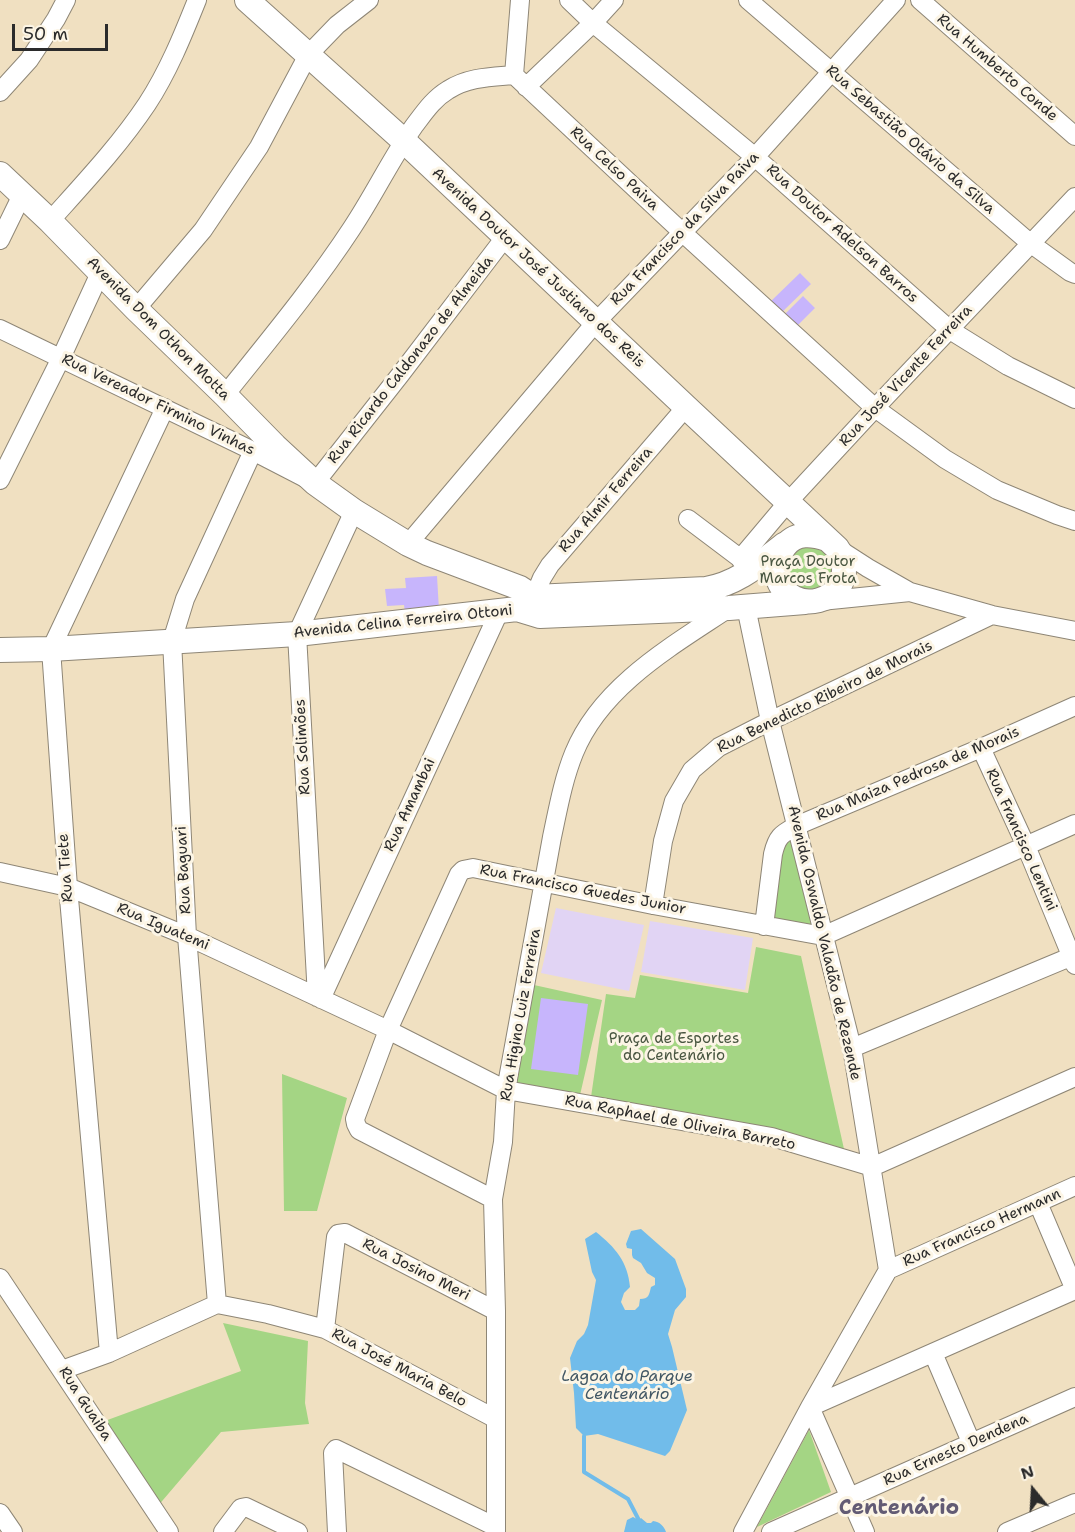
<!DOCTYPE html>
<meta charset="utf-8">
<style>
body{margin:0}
#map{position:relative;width:1075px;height:1532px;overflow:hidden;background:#f0e0c1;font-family:"Shantell Sans",sans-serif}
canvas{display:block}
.north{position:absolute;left:1003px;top:1460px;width:60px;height:60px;-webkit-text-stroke:4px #fcf5e5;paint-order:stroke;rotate:342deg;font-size:16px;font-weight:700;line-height:24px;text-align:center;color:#2b2b2b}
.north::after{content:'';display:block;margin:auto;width:21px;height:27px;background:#2b2b2b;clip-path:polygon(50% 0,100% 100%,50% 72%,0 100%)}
.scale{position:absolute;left:12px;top:24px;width:96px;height:27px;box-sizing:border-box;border:3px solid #2b2b2b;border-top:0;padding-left:8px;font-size:18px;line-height:21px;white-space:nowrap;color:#2b2b2b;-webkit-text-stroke:4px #fcf5e5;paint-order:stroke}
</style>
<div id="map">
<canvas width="1075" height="1532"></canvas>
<div class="north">N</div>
<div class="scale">50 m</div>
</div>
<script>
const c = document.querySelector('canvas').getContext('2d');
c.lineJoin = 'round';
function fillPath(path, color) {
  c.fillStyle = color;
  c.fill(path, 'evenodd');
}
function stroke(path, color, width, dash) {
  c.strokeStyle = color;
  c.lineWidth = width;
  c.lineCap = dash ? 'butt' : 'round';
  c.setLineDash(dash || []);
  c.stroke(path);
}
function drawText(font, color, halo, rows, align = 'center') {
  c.font = font + ' "Shantell Sans",sans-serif';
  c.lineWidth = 6;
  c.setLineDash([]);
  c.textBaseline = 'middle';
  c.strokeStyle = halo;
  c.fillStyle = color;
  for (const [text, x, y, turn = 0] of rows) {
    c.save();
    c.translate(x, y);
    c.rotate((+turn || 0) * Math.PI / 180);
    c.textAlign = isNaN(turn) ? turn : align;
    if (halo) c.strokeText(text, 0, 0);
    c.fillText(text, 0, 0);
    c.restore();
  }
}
const built = new Path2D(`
 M556,908L644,925L629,991L541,973Z
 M650,921L753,938L745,990L641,972Z`);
const green = new Path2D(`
 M815,543L833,561L834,584L800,600L783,561L791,549Z
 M796,830L819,930L767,921L779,854Z
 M756,947L801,956L844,1149L728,1123L591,1097L606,994L635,998L640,975L748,993Z
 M534,985L602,1000L580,1095L514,1083Z
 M282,1074L347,1098L317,1211H284Z
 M223,1323L308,1341L305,1403L309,1424L221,1432L157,1507L102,1422L241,1371Z
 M809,1430L831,1492L757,1527Z`);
const water = new Path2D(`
 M641,1229L675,1259L686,1289V1297L675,1310L668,1334L672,1347L687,1410L670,1451L665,1456L598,1434L584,1436L576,1428L574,1393L570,1358L577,1341L584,1334L588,1325L596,1280L592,1272L585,1239L596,1232C615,1247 628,1262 630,1287L624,1293L621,1302L625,1310H635L639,1306L640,1299C649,1299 649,1295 651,1287L655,1285V1278L647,1273L641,1263L633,1258L632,1255V1249L627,1248L626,1244L631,1231Z
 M633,1517L639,1520L641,1518L647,1523H651L653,1521C660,1522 664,1526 666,1532H624L627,1520Z`);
const stream = new Path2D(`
 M584,1436V1472L628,1499L645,1532`);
const building = new Path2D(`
 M800,273L811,284L780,314L769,303Z
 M803,296L815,308L795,328L783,316Z
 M437,576L439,610L405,613L404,605L387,606L385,589L406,588L405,578Z
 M541,998L588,1004L578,1075L531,1069Z`);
const minor = new Path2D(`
 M569,0L593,23L755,157L950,330L1008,366L1075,399
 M748,0L1030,243L1070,272L1075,274
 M920,0L1075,136
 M514,75L520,0
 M526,87L593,23L614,0
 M0,92L29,60L56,19L66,0
 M50,221C84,183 119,146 147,104C168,72 183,35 197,0
 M0,240L22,195
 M136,309L203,230L259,147L308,55L337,25L369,0
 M0,329L253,451L315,483L400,375L506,236
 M225,395C269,340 314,286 352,228C374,195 391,159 414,126C424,113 433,99 448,90C468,77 491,77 514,75L683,233L875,408L945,459L997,490L1057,515L1075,521
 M0,480L61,358L100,273
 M688,519L749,565
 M408,544L596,322L755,157L896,0
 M837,548L868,568L910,592
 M740,559L788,502L875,408L1075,197
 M534,597L542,578L550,565L686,407
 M821,601L910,592L992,615L1075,631
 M981,748L1026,846L1075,965
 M0,872L68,887L187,936L388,1030L506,1090L772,1137L872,1167L1075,1077
 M653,905L663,841L674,801L692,770L719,747L770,721L992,615
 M764,926L773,854C777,837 781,834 796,826L981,748L1075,706
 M317,997L297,634L354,511
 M321,999L499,612
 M852,1048L1075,955
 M493,1199L359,1130L356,1124L355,1119L388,1030L459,874L463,870L473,868L653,905L823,936L1075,824
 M1038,1203L1075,1290
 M888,1270L1075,1186
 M0,1278L169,1532
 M217,1304L187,936L172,641L185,599L253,451
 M325,1329L336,1237L338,1234L345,1233L496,1311
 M109,1353L68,887L51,649L165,408
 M933,1353L971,1442
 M62,1370L109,1353L217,1304L268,1314L325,1329L496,1419
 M0,1513L13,1532
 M223,1532L241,1508L246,1507L298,1532
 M337,1532L333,1453L336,1449L496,1527
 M496,1532V1311L493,1199L503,1142L506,1090L552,837C558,809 563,780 574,753C601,686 672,646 729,608
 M743,1532L810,1407L888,1270L852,1048L770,721L746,607
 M771,1532L1075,1397
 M865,1532L810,1407L1075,1290
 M1007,1532L1075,1503`);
const major = new Path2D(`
 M247,0L404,141L686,407L837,548C839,551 842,556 843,560C853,602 790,620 777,576C774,565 778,555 785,546C796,532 812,534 827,539
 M0,174L50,221L136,309L225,395L275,446L315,483L354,511L408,544L427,553L520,588L534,597L540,616
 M521,606L534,597L706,589C739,583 759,564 785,544
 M0,650L51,649L297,634L517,609L540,616L729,608L805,602`);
const streetNames = [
 ["Rua Humberto Conde",997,68,41],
 ["Rua Sebastião Otávio da Silva",910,140,41],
 ["Rua Celso Paiva",614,169,43],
 ["Rua Francisco da Silva Paiva",685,229,-46],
 ["Rua Doutor Adelson Barros",842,234,42],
 ["Avenida Doutor José Justiano dos Reis",538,268,43],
 ["Avenida Dom Othon Motta",158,329,45],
 ["Rua Ricardo Caldonazo de Almeida",411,360,-52],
 ["Rua José Vicente Ferreira",906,376,-47],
 ["Rua Vereador Firmino Vinhas",158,405,26],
 ["Rua Almir Ferreira",606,500,-49],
 ["Avenida Celina Ferreira Ottoni",403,622,-6],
 ["Rua Benedicto Ribeiro de Morais",825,697,-26],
 ["Rua Solimões",303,747,-93],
 ["Rua Maiza Pedrosa de Morais",918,774,-23],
 ["Rua Amambai",410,805,-65],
 ["Rua Francisco Lentini",1021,840,66],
 ["Rua Tiete",66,868,-94],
 ["Rua Baguari",184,870,-93],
 ["Rua Francisco Guedes Junior",583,890,11],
 ["Rua Iguatemi",163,927,23],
 ["Avenida Oswaldo Valadão de Rezende",824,943,77],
 ["Rua Higino Luiz Ferreira",521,1015,-80],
 ["Rua Raphael de Oliveira Barreto",680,1123,11],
 ["Rua Francisco Hermann",982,1228,-24],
 ["Rua Josino Meri",416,1270,27],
 ["Rua José Maria Belo",399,1368,28],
 ["Rua Guaiba",85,1404,57],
 ["Rua Ernesto Dendena",956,1450,-24]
];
const parkNames = [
 ["Praça Doutor",808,562],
 ["Marcos Frota",808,579],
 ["Praça de Esportes",674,1039],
 ["do Centenário",674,1056]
];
const waterNames = [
 ["Lagoa do Parque",627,1377],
 ["Centenário",627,1395]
];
const districtNames = [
 ["Centenário",899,1509]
];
fillPath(built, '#e1d4f4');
fillPath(green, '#a4d584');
fillPath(water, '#71bcea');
stroke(stream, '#71bcea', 4);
fillPath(building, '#c7b5fc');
stroke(minor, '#8e8676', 20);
stroke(major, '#8e8676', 26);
stroke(minor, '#fff', 18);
stroke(major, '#fff', 24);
drawText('15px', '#2b2b2b', '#fcf5e5', streetNames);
drawText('15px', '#495641', '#fcf5e5', parkNames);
drawText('italic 16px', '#405664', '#fcf5e5', waterNames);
drawText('bold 21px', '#625b74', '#fcf5e5', districtNames);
</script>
